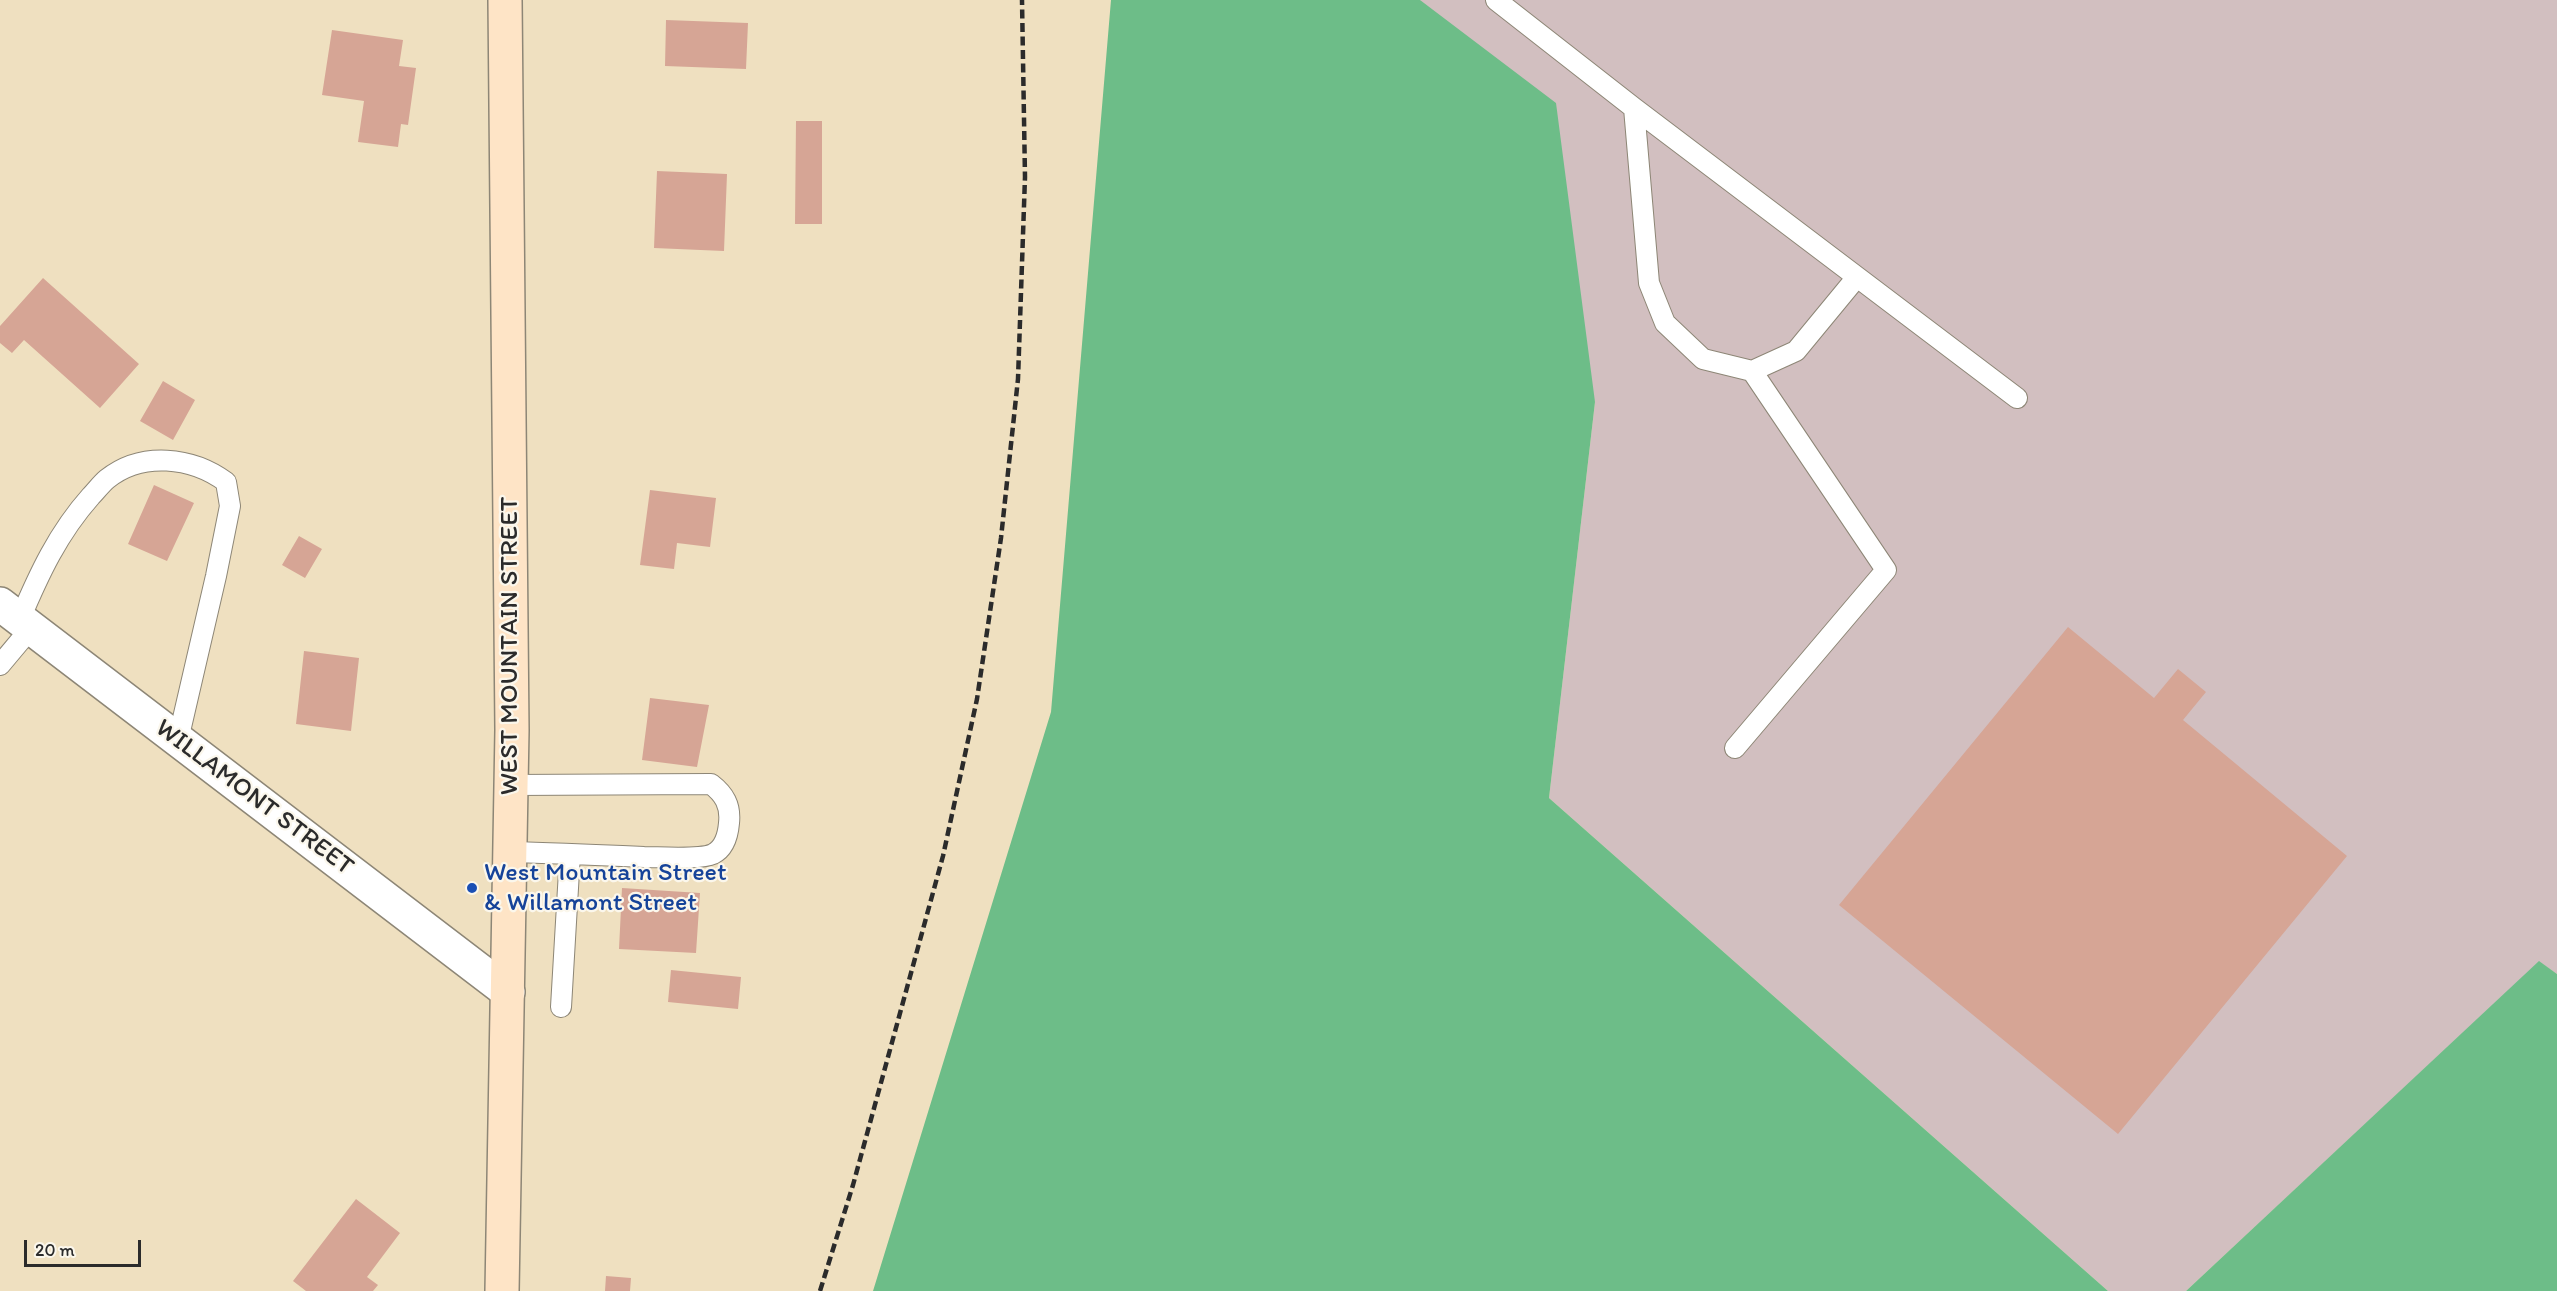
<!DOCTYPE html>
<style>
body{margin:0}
#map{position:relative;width:2557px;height:1291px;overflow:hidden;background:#efe0c0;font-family:Itim,sans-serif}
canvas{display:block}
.scale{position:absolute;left:24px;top:1240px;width:117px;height:27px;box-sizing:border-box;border:3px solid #2b2b2b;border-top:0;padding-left:8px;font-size:18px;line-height:21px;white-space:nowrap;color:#2b2b2b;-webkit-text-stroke:4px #fbf7ec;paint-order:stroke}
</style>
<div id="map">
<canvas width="2557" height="1291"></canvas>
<div class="scale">20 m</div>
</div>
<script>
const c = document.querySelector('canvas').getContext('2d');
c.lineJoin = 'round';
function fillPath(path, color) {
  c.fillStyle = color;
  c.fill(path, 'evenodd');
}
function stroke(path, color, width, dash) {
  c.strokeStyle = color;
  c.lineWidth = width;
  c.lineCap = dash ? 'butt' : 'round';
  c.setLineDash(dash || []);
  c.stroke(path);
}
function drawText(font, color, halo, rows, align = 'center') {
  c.font = font + ' Itim,sans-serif';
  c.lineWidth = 4.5;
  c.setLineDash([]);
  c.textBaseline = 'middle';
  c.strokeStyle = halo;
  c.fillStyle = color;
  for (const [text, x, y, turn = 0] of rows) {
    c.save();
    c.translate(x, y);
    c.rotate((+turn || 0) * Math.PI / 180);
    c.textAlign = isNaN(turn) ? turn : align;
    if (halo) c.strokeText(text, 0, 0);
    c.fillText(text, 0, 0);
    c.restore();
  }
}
const industrial = new Path2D(`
 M1420,0H2557V974L2539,962L2186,1291H2108L1549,798L1595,402Z`);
const forest = new Path2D(`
 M1111,0H1420L1556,103L1595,402L1549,798L2108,1291H873L1051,712Z
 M2539,961L2557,974V1291H2186Z`);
const building = new Path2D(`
 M666,20L748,23L746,69L665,66Z
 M332,30L403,40L399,66L416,68L408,125L401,124L398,147L358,142L364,101L322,95Z
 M796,121H822V224H795Z
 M657,171L727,174L724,251L654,248Z
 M43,278L139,364L100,408L24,340L12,353L0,343V326Z
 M163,381L195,400L173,440L140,421Z
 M154,485L194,503L167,561L128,544Z
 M650,490L716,498L710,547L677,543L674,569L640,565Z
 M299,536L322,549L305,578L282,565Z
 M2068,627L2154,698L2178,669L2206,692L2183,720L2347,856L2118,1134L1839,905Z
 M304,651L359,658L351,731L296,724Z
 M650,698L709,705L697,767L642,760Z
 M622,888L700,893L696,953L619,949Z
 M671,970L741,977L738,1009L668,1002Z
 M356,1199L400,1233L367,1277L378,1285L373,1291H306L293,1281Z
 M606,1276L631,1278L630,1291H605Z`);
const service = new Path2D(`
 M1496,0L1634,108L2017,398
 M1634,108L1649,283L1665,323L1703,359L1752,371L1796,351L1857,277
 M20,619C39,574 58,533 91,496C96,491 101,484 107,479C142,451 192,457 226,482L230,506L216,576L178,740
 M0,665L31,628
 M1735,748L1886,570L1752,371
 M510,852C554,853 599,855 644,857C660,857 700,860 713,854C725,848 728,835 729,823C731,805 724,794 711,784L511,785
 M561,1007L570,854`);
const minor = new Path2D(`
 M0,604L508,992`);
const secondary = new Path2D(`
 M502,1291L512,730L505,0`);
const rail = new Path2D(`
 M820,1291L853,1185L943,856L977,699L1001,538L1018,379L1025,177L1022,0`);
const markers = [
 [472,888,6,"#1a4fb4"]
];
const streetNames = [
 ["WEST MOUNTAIN STREET",510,646,-90],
 ["WILLAMONT STREET",254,798,37]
];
const transitNames = [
 ["West Mountain Street",484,873],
 ["& Willamont Street",484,903]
];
fillPath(industrial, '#d2bfc0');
fillPath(forest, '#6dbd88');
fillPath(building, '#d6a595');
stroke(service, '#8d8676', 22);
stroke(minor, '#8d8676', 36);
stroke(secondary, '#8d8676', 36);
stroke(service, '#fff', 20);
stroke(minor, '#fff', 33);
stroke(secondary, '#fee4c6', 33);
stroke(rail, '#2b2b2b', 4.5, [9, 4.5]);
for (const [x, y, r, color] of markers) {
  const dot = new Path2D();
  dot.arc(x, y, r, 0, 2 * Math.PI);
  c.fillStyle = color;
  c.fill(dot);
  stroke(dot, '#fbf7ec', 2);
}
drawText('26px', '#2b2b2b', '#fbf7ec', streetNames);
drawText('26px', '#164399', '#fbf7ec', transitNames, 'left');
</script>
